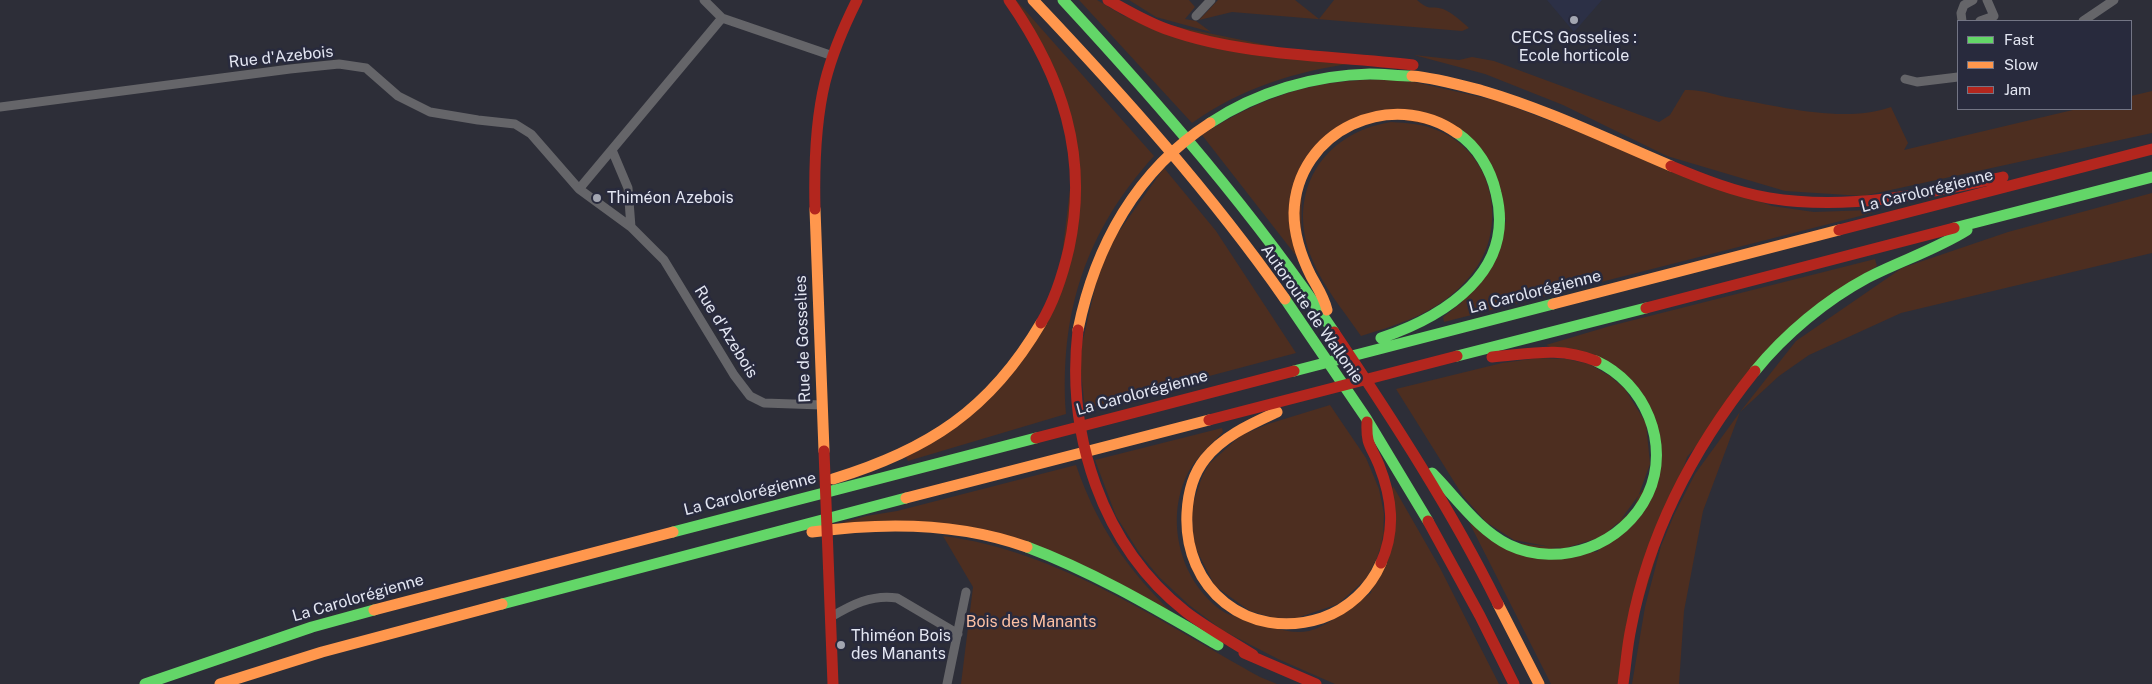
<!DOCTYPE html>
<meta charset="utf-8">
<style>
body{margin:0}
#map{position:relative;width:2152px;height:684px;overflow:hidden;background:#2d2e38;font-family:"Public Sans",sans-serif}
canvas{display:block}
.legend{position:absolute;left:1957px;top:20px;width:175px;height:90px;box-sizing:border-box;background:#282a3d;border:1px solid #737585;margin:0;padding:6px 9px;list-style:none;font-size:15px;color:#e3e6f2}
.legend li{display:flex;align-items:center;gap:10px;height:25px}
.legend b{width:25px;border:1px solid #737585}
</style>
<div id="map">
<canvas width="2152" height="684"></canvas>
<ul class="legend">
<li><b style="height:6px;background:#63d668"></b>Fast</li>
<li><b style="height:6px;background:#ff974d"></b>Slow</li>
<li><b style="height:6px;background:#b3261e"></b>Jam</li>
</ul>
</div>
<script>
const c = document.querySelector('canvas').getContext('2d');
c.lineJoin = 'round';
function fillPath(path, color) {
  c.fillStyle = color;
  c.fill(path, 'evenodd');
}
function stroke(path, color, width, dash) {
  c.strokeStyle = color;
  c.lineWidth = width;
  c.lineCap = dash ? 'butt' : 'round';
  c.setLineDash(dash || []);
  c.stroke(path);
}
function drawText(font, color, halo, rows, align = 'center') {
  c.font = font + ' "Public Sans",sans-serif';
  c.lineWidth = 5;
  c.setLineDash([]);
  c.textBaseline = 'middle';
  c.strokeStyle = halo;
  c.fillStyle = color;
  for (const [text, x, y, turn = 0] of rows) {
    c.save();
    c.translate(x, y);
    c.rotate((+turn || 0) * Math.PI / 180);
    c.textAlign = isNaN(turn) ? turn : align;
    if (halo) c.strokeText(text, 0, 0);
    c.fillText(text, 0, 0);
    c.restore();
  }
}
const built = new Path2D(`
 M1547,0H1602L1574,32Z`);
const green = new Path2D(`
 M1016,0L1154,156C1086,231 1059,313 1066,414L908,461L906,457L961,424L1056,306L1076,139Z
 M1079,0H1097L1124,16L1355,63C1296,71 1241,88 1192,123Z
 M1129,0H1189L1195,7L1185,19L1196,21L1211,32L1156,17Z
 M1218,0H1295L1319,19L1334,0H1417C1431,12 1429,5 1443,9C1453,13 1461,21 1469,28L1462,31L1232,12L1199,20Z
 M1414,55L1459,60L1472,57L1494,61L1659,122L1670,115L1685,90C1701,89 1715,95 1731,98C1779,106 1843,124 1891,107L1908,143L1904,150L2077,109H2131V96L2152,91V133L1863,196L1785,191L1667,156L1563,105L1485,74Z
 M1401,79L1498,101L1772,206L1814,212L1871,210L1872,213L1444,322L1443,317L1461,303L1506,221L1464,132L1369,113L1302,166L1301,262L1202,135C1243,108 1291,87 1340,82C1360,79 1381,80 1401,79Z
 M1391,122C1408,123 1424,124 1439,131C1495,154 1509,230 1471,275C1442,311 1404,323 1361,336C1344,311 1323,287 1312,259C1285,193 1322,133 1391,122Z
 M1164,168L1216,231L1296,353L1085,409L1080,364L1082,344L1098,275L1115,237Z
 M2152,193V253L1901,313L1809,355L1779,376L1740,412L1703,511L1684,611L1679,684H1632L1645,607L1661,546L1674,515L1695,474L1740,412L1796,341L1902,268L2008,232Z
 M1875,259L1877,266L1813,308L1687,457L1617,684H1551L1469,522L1490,540L1597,552L1661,465L1631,379L1546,345L1610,326Z
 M1538,358L1567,359L1589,364L1610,376L1625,389L1646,423L1650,464L1634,508L1602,537L1562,549L1514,540L1486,522L1463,496L1396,389L1502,363Z
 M1330,405L1366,458L1379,489L1384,514L1383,538L1377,558L1366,579L1338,604L1297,618H1274L1250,611L1215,586L1193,543L1192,506L1202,477L1209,464L1240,436L1268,424Z
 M1222,428L1223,432C1212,444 1195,458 1188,473C1164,519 1180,583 1224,612C1231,616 1242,618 1250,620C1269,626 1289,635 1309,631C1329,626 1354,604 1371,593L1393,486L1440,568L1499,684H1335L1278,659L1222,630L1189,605L1159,577L1140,554L1116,516L1095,460Z
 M1076,465C1097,526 1126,567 1171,612L985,530L834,525L866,516L897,511Z
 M943,536C1059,551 1159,621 1260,677L1277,684H961L973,587Z`);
const street = new Path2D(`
 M704,0L722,18L833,56
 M1196,16L1211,0
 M1962,21L1961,13L1964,5L1973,0
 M1980,21L1994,16L1987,0
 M2083,21L2114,0
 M1905,79L1917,82L1958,77
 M0,107L290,69L339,64L366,68L398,96L430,112L478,120L515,124L531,134L579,189L631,227L664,260L734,375L750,396L764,403L822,405
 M612,150L628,188L631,227
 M579,189L722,18
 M831,617C851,605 872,594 897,598L958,634
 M947,684L966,592`);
const fast = new Path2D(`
 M1063,0C1160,105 1254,213 1334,332
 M1210,123C1257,92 1314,75 1370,74C1384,74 1398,76 1412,76
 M1954,228L2152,177
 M1285,299L1366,418L1428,521
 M1381,338C1446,316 1516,271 1496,193C1491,170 1477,146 1457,133
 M1457,356L1646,308
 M1294,371L1553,304
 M1755,371C1785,334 1826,300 1867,278C1900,261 1935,250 1967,230
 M1432,473C1456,497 1478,530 1509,545C1560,569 1624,545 1648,494C1671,444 1645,383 1596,361
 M673,532L1036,438
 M1027,547C1094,572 1156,609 1218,645
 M502,604L906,498
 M145,684L312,627L374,610`);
const slow = new Path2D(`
 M1033,0C1123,95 1210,192 1285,299
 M1412,76C1436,78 1460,85 1483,91C1548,110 1609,140 1671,166
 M815,209L824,451
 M1553,304L1839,230
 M1327,310C1324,297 1317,287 1311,276C1301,256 1294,235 1294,213C1296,130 1392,87 1457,133
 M1078,330C1095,246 1137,170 1210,123
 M1277,412C1251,424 1223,436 1205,459C1193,474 1188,494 1187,513C1183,589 1248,642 1322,618C1348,609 1370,589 1381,563
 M833,479C928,450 990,410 1041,323
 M906,498L1209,420
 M812,532C884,522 958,522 1027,547
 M1498,604L1539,684
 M374,610L673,532
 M220,684L322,652L502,604`);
const jam = new Path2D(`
 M1009,0C1062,76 1089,155 1069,248C1063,274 1055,300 1041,323
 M1108,0C1128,11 1148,23 1169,30C1245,57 1334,55 1413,65
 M1671,166C1702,179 1735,192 1769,198C1848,211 1926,194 2003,177
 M815,209C814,168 815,123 825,82C832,54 844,26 857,0
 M1839,230L2152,149
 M1646,308L1954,228
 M1078,330C1066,434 1101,545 1186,612C1207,628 1231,641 1253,655
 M1334,332C1393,420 1451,509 1498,604
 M1492,357C1530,354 1558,346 1596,361
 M1209,420L1457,356
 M1367,422C1366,446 1371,445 1379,465C1392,498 1396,530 1381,563
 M1036,438L1294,371
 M824,451L833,684
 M1428,521L1480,616L1514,684
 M1244,653L1316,684
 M1623,684C1626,665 1627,646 1631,628C1649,532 1695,446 1755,371`);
const markers = [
 [1574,20,5,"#a3a6b1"],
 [597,198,5,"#a3a6b1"],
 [841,645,5,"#a3a6b1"]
];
const poiNames = [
 ["CECS Gosselies :",1574,38,"center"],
 ["Ecole horticole",1574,56,"center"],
 ["Thiméon Azebois",607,198],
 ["Thiméon Bois",851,636],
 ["des Manants",851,654]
];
const streetNames = [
 ["Rue d'Azebois",281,57,-6],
 ["La Carolorégienne",1927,191,-14],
 ["La Carolorégienne",1535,292,-14],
 ["Autoroute de Wallonie",1312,314,55],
 ["Rue d'Azebois",726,332,58],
 ["Rue de Gosselies",803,339,-92],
 ["La Carolorégienne",1142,393,-15],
 ["La Carolorégienne",750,494,-14],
 ["La Carolorégienne",358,598,-16]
];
const parkNames = [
 ["Bois des Manants",1031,622]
];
fillPath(built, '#2c3046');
fillPath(green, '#4d2e20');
stroke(street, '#656569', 9);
stroke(fast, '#63d668', 11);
stroke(slow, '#ff974d', 11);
stroke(jam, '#b3261e', 11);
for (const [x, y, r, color] of markers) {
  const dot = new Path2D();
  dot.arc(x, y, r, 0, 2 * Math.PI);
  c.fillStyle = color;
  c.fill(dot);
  stroke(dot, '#282a3d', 2);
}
drawText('16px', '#e3e6f2', '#282a3d', poiNames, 'left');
drawText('16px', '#e3e6f2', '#282a3d', streetNames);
drawText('16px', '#fdc0a3', '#282a3d', parkNames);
</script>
